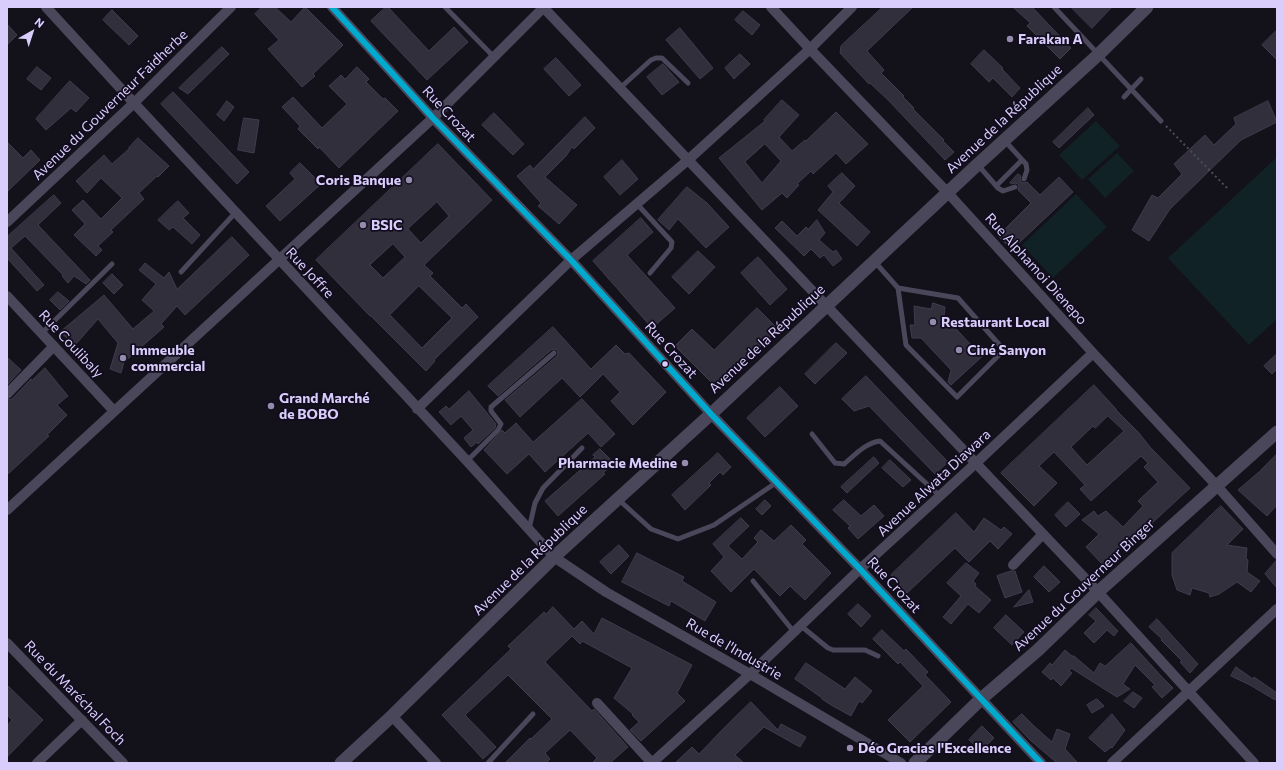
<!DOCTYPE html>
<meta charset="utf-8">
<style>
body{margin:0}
#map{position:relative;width:1284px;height:770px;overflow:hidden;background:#13111a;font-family:Commissioner,sans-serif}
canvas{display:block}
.frame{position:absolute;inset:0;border:8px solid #d9cdfc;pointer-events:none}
.north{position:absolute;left:12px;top:12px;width:40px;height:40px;-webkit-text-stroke:3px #120d1e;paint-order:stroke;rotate:39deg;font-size:11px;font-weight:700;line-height:16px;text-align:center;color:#d9cdfc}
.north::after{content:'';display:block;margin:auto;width:14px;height:18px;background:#d9cdfc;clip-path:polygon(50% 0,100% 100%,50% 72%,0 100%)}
</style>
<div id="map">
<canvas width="1284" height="770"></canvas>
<div class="frame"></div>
<div class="north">N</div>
</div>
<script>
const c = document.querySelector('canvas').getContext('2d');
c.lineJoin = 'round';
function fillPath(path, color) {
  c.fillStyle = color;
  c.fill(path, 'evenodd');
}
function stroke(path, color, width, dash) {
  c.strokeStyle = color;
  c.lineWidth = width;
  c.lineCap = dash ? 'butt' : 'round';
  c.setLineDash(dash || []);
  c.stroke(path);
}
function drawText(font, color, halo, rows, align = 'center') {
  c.font = font + ' Commissioner,sans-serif';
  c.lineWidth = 3.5;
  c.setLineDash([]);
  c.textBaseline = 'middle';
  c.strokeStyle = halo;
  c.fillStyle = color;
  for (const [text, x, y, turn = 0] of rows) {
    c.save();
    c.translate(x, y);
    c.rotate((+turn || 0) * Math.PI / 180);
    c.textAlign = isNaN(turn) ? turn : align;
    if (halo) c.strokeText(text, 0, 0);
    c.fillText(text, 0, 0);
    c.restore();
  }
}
const green = new Path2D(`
 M1096,121L1120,146L1082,180L1059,155Z
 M1117,153L1134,171L1105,198L1088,179Z
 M1277,157V319L1249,345L1168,258Z
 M1076,194L1107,227L1053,278L1022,245Z`);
const building = new Path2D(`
 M262,7H275L291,22L305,7L343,45L313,74L315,76L302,87L268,49L279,40L255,14Z
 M386,7H388L429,51L454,27L468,42L427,80L371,21Z
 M883,7H913L867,51L884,70L881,73L904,96L903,97L914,108L913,109L944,140L943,141L954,152L945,160L889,101L870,83L869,84L840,53L841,46Z
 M1013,7H1032L1071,48L1060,59L1027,26L1030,23Z
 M1071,7H1112L1092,28Z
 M112,10L138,36L129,45L103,20Z
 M743,11L760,25L752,35L735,20Z
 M7,24L17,35L7,45Z
 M680,28L713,68L700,79L666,40Z
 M1277,30V60L1262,45Z
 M222,47L229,54L188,94L179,88Z
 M984,50L1003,68L1002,69L1020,88L1012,97L993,78L989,82L971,64Z
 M740,54L750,64L734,79L725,68Z
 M556,58L581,85L569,96L544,69Z
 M663,64L679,82L662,95L647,77Z
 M37,67L51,78L41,90L27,79Z
 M357,67L369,79L366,82L383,99L385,98L398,111L339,168L319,147L318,149L298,129L300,126L282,107L293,97L322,128L347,104L329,86L341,75L345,79Z
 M70,81L89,98L76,112L71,108L46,130L36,119Z
 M173,92L249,172L237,184L161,104Z
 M782,100L799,115L779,137L792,151L805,140L806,141L836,112L868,144L846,164L836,153L813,174L811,171L797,184L799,185L787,198L782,193L762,210L719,158L765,121L764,120ZM765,144L781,161L762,183L745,162Z
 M227,101L234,107L224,121L217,115Z
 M1268,101L1277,122L1241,140L1170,209L1149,241L1132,230L1152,195L1158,198L1182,174L1174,164L1205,135L1214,145L1236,124L1234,118Z
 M1088,108L1094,115L1059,148L1053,142Z
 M494,113L524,144L513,155L482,125Z
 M585,117L595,128L574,149L572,147L566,156L545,177L577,205L559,224L538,206L541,203L517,176L530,165L533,169Z
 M244,118L259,120L254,153L238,150Z
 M138,138L169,166L158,177L157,176L139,193L144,199L111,230L113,232L98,246L102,250L96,256L74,235L85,224L72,210L83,200L101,219L122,198L101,178L87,193L76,181L104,155L112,164L130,148H129Z
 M7,142L23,158L31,150L40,160L7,192Z
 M438,144L492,200L424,265L433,273L430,276L462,308L466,304L478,317L434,360L435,361L426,371L371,316H370L316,260ZM437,202L449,216L421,243L408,229ZM393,244L405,257L383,278L370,265ZM419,286L452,318L422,348L390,315Z
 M622,160L638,179L620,195L604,177Z
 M300,163L321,184L280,221L266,206L295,179L290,173Z
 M842,173L855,186L839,203L870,232L857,246L818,210L833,192L828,186Z
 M1018,174L1021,176L1020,179L1021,182L1024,183L1027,182L1040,195L1059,177L1073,192L1019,243L1017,241L1010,248L998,236L1031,203L1018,190L1019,187L1018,184L1015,183L1012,184L1010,183Z
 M687,187L707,203L729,227L706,248L678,219L669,230L658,220Z
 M54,195L61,203L38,225L90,280L86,284L74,276L68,283L62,276L63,275L25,236L11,248L44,285L37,291L7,258V237Z
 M178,201L189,213L183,218L200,235L192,244L173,227L169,230L158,220Z
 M641,218L653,232L627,255L675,308L652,328L593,261Z
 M817,220L825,233L819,240L833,252L836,250L842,259L833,266L824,255L820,258L811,249L804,256L775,228L782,221L797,236L806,227L808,229Z
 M232,237L249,255L185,315L177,306L161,324L164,327L124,362L121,373L110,369L118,343L98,319L75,345L60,332L104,295L133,329L154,311L142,300L156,284L139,270L145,263L164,278L169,272L177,289Z
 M698,251L715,267L689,294L672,277Z
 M758,257L787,289L770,305L741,273Z
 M112,274L123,285L114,294L103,283Z
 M58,292L69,301L60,310L50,300Z
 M933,303L945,307L944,316L974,348L982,346L987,352L951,385L948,382L951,370L921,338H912L910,325H915L914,306L931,309Z
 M757,308L778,329L739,367L736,365L715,386L675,346L692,329L714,350Z
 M553,327L591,369L616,345L625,354L629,353L666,392L633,425L611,401L620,392L603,374L580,397L562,378L520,417L505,400L557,356L558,353L557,350L554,349L551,350L498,396L488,386Z
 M836,343L847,353L815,384L805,374Z
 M1277,354V369L1272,374L1264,366Z
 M7,357L21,370L7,385Z
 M45,368L68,396L57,405L67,415L47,435L49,436L7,475V400L12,399L31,379L32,380Z
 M866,376L948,462L935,474L869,406L854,411L842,399Z
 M1094,385L1116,409V410L1139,433L1150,447L1190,488L1150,525L1149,524L1129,545L1126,543L1103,565L1086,547L1099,534L1082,520L1094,511L1098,516L1106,511L1123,527L1143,506L1138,501L1158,482L1144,467L1148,463L1141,456L1091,501L1080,489L1085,485L1054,452L1039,466L1057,483L1034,506L1001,473ZM1108,416L1124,431L1087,465L1071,447L1093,426L1095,428Z
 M780,387L798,406L765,437L747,418Z
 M469,391L496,424L495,428L478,444L477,442L471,447L464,438L473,430L461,416L451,425L439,412L446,406L449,409Z
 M582,399L615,434L601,447L588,433L545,472L529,454L507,474L484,450L502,430L505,433L516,423L533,442Z
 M600,449L614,463L603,473L605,474L558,516L545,501L595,457L593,455Z
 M718,453L731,467L723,475L720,472L709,483L711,485L685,510L672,495Z
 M1277,454V505L1267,516L1238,490L1259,472Z
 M874,457L879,463L847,493L841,487Z
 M890,460L911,480L903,487L882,468Z
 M765,500L771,506L762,515L756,509Z
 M844,500L861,516L874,505L884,516L858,539L848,528L850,526L833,510Z
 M1068,502L1080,514L1066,527L1055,515Z
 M1221,506L1243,529L1227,545L1247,548L1246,559L1248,560L1247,572L1260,581L1251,592L1237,582L1219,594L1210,597L1209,593L1192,588L1190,595L1177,590L1172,575V553Z
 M956,513L974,532L984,518L1001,530L1004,527L1012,534L998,549L990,541L969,562L955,548L907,593L891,575Z
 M741,518L749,526L728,546L742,559L758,542L754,538L761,530L774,541L791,525L806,540L802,544L831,573L805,600L790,586L780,596L754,569L731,592L711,571L724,557L713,544Z
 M619,545L629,556L611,574L600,562Z
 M637,553L684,577L682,581L716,602L705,621L671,601L669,606L622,582Z
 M1277,560V588L1265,574Z
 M966,563L979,573L973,581L976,584L975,586L991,600L979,613L968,604L951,624L943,617L961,596L947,583Z
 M1044,566L1060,582L1049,592L1034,577Z
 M1011,571H1015L1022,592L1005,598L997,576Z
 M1029,590L1033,602L1014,607Z
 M858,604L871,616L861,627L848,614Z
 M553,607L574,629L582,621L594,634L602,618L692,665L677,693L685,701L641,741L630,730L639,722L632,715L633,714L614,698L632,668L582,641L580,644L572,636L545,662L592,711L594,709L628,747L610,763H592L597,758L570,730L545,753L550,759L546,763H505L530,738L531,739L552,719L508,675L465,715L496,747L483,759L442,715L511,649L508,646L544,612L546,614Z
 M1096,608L1118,631L1114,636L1107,630L1094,643L1084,633L1096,621L1089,615Z
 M1006,615L1024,632L1012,645L994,628Z
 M1157,619L1198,664L1190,673L1180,662L1182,661L1161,640L1162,639L1149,627Z
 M882,630L904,651L906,649L928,672L925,675L951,702L910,742L888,720L923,686L900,662L898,664L873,639Z
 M1131,643L1163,678L1173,688L1162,698L1152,687L1155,685L1135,665L1123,684L1130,689L1117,697L1071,668L1069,671L1072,673L1061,686L1053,678L1051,680L1042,672L1050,663L1052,665L1065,650L1072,656H1074L1094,673L1100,663L1105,666Z
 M806,663L845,689L855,677L872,691L862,703L859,701L851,716L831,705L822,699V698L795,679Z
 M1236,667L1253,679L1254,677L1277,693V697L1275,700L1250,685L1231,676Z
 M7,685L43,720L7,757V726L12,720L7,715Z
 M1133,692L1142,698L1134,708L1124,701Z
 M1097,699L1104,706L1092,713L1087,705Z
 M751,702L778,730L781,724L806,737L800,747L764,727L735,755L744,763H675L692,747L699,754L726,726Z
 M1022,714L1034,726L1052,742L1057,729L1070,734L1065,749L1078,763H1057L1030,740L1013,722Z
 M1112,714L1125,730L1112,748L1111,747L1105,752L1089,738Z
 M982,726L994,738L981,751L969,740Z`);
const path = new Path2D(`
 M1166,126L1229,190`);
const service = new Path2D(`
 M445,7L494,57
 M1054,7L1161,121
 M620,88L651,60L656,58H662L688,83
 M1124,97L1141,79
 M1005,141L1026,164L1027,170L1024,179
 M978,165L998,188L1003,191L1015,187
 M996,186L1022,160
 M637,204L672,242L671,248L650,273
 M875,262L898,288L958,298L1004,350L957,397L906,345L898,288
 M181,272L235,213
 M42,333L112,264
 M812,434L835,463L844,464C855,455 865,443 880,441L940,496
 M467,461L498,430L501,424L491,411V407L554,353
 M619,500L651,529L678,539L714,525L777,482
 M529,529L535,503L543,488L582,448
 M753,581L794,632
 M801,626L828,648L833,650H865L878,656
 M488,763L533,714`);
const minor = new Path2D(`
 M46,7L134,103L467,461L554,557L606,592L750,674L901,763
 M332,7L433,118L571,260L711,414L860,569L1041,763
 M543,7L1098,592L1254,763
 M771,7L810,49L948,193L1093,353L1217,486L1277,554
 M7,222L134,103L231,7
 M7,296L114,411
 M7,394L54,346
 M417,409L571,260L688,160L810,49L852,7
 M7,510L433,118L544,7
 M1013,565L1043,534
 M7,643L123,763
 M597,703L652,763
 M392,716L436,763
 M37,763L82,720
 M652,763L750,674L860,569L976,463L1093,353
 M1112,763L1277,609`);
const tertiary = new Path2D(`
 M341,763L392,716L554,557L711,414L977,165L1099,54L1147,7
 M915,763L981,699L1038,650L1098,592L1277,432`);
const bus1 = new Path2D(`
 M332,7L433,118L571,260L711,414L860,569L1041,763`);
const markers = [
 [1010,39,4,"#948bad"],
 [409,180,4,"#948bad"],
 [363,225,4,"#948bad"],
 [933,322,4,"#948bad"],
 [959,350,4,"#948bad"],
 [123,358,4,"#948bad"],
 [665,364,3.5,"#d9cdfc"],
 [271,406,4,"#948bad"],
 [685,463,4,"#948bad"],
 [850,748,4,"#948bad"]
];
const poiNames = [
 ["Farakan A",1018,39],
 ["Coris Banque",401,180,"right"],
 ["BSIC",371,225],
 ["Restaurant Local",941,322],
 ["Immeuble",131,350],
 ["commercial",131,366],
 ["Ciné Sanyon",967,350],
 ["Grand Marché",279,398],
 ["de BOBO",279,414],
 ["Pharmacie Medine",677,463,"right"],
 ["Déo Gracias l'Excellence",858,748]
];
const streetNames = [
 ["Avenue du Gouverneur Faidherbe",110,105,-44],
 ["Rue Crozat",449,114,47],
 ["Avenue de la République",1004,119,-43],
 ["Rue Alphamoi Dienepo",1036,269,48],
 ["Rue Joffre",310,273,47],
 ["Avenue de la République",767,339,-43],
 ["Rue Coulibaly",71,344,47],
 ["Rue Crozat",671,350,48],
 ["Avenue Alwata Diawara",934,483,-43],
 ["Avenue de la République",530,560,-44],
 ["Rue Crozat",894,585,47],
 ["Avenue du Gouverneur Binger",1084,585,-43],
 ["Rue de l'Industrie",734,649,30],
 ["Rue du Maréchal Foch",75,693,46]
];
fillPath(green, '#112226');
fillPath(building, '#322f3c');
stroke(building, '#413b4e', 1);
stroke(path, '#454e5b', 2, [2, 3]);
stroke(service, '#4a475b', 5);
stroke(minor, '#4a475b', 10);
stroke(tertiary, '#4a475b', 13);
stroke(bus1, '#00a9ce', 6);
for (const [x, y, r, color] of markers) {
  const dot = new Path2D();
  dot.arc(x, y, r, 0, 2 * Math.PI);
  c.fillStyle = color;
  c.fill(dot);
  stroke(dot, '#120d1e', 1.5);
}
drawText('bold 14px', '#d9cdfc', '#120d1e', poiNames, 'left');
drawText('14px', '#d9cdfc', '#120d1e', streetNames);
</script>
